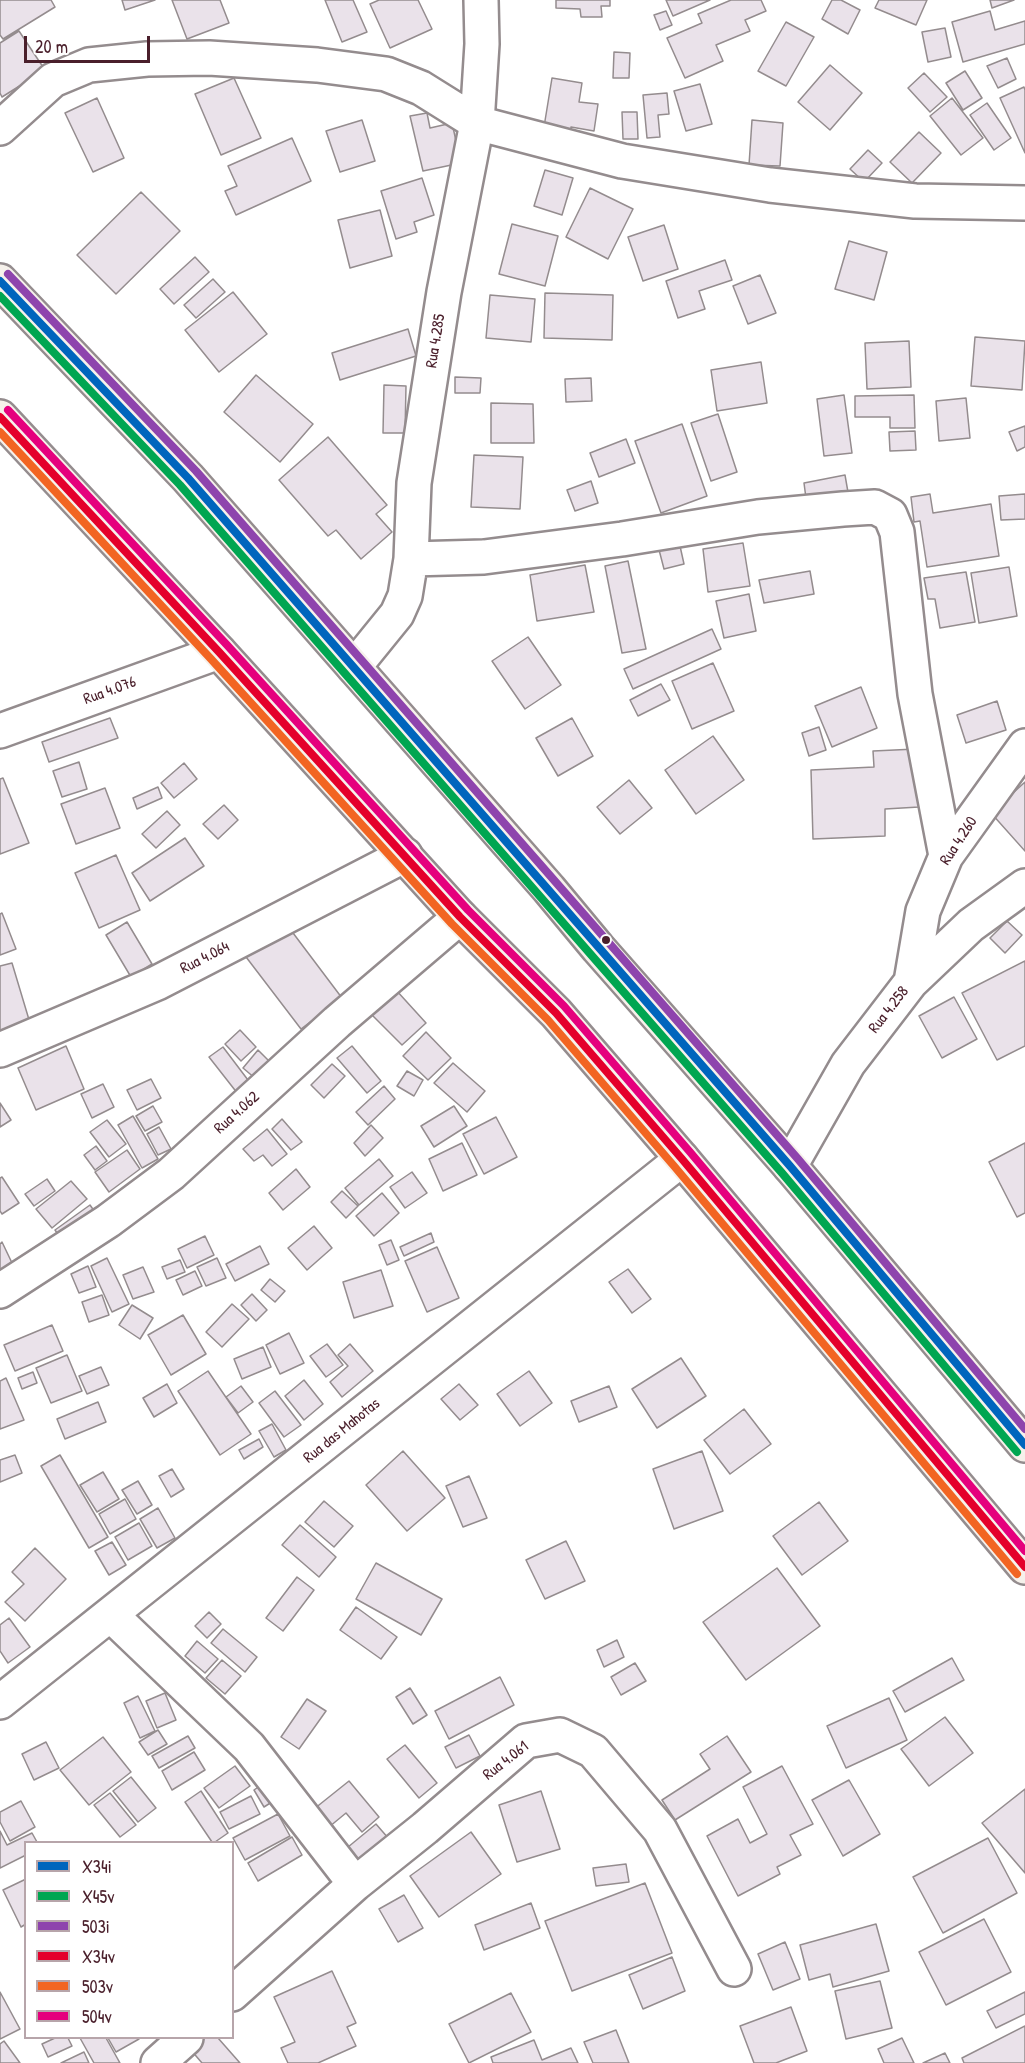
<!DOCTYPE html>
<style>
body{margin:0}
#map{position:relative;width:1025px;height:2063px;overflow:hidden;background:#fff;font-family:"Patrick Hand",sans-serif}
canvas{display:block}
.legend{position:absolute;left:24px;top:1841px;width:210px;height:198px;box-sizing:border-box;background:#fff;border:2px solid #b7a5aa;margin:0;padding:8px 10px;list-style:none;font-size:18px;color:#4a1f2b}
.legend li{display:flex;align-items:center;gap:12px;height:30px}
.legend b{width:30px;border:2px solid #b7a5aa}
.scale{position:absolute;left:24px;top:36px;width:126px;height:27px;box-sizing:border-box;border:3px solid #4a1f2b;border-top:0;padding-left:8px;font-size:18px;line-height:21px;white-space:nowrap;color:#4a1f2b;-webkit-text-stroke:4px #fff;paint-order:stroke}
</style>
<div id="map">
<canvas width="1025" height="2063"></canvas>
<ul class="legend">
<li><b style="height:8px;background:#0065bd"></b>X34i</li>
<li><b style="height:8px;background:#00a651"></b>X45v</li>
<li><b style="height:8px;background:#8e44ad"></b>503i</li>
<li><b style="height:8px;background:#e4002b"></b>X34v</li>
<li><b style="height:8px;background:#f26522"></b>503v</li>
<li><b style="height:8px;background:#e5007d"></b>504v</li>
</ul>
<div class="scale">20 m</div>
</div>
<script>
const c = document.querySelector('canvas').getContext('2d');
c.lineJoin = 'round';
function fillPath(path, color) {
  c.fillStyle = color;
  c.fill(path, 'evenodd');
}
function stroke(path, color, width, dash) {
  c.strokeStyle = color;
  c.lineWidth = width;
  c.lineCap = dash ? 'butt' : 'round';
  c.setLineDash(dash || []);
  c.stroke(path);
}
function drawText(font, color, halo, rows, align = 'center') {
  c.font = font + ' "Patrick Hand",sans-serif';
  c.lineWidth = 4.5;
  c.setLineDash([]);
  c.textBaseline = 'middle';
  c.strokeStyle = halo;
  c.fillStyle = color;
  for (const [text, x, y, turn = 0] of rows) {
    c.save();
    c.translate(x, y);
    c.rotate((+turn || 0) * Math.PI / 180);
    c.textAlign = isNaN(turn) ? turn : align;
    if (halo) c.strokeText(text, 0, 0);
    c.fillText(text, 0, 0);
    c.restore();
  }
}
const building = new Path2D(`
 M0,0H51L55,7L3,39L0,35Z
 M122,0H155L125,10Z
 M172,0H220L229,23L187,39Z
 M325,0H353L367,32L342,42Z
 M379,0H418L432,29L390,48L370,4Z
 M556,0H610V6H601L602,17H581L580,9L556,8Z
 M666,0H710L673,16Z
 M731,0H761L766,11L745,20L750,31L716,45L723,61L685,78L667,38L702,23L698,14Z
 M832,0H841L860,10L848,34L822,19Z
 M879,0H927L916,25L875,8Z
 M990,0H1014L992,8Z
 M666,11L672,25L660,30L654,15Z
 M990,11L995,30L1025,21V44L963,62L952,22Z
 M786,22L814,37L786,86L758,71Z
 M945,28L951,57L928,62L922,32Z
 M19,31L45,70L2,97L0,93V43Z
 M614,52L630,53L629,78H613Z
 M1007,58L1016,79L998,88L987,66Z
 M830,65L862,93L830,130L798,102Z
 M965,71L982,98L963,110L946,83Z
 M924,73L947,97L930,112L908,88Z
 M234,78L261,138L221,155L195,94Z
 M552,78L582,83L579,102L598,104L594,131L571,127L570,137L543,133Z
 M700,84L712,124L686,131L674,91Z
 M1024,87L1025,90V153L1000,98Z
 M667,93L669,114L658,115L660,137L647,138L643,95Z
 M97,98L124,158L93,172L65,113Z
 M952,98L983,138L961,155L930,116Z
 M987,103L1011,138L994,150L970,115Z
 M622,112H637L638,139H623Z
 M427,113L430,128L452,123L461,163L423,171L410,116Z
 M362,120L375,161L340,172L326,131Z
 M752,120L783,123L780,166L749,165Z
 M919,132L941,153L912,183L890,162Z
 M292,138L311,181L236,215L225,191L237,186L228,166Z
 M868,150L882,163L864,182L850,169Z
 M545,170L573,178L562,215L534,206Z
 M422,178L434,215L414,222L417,232L396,239L381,191Z
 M590,188L633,209L608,259L566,237Z
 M141,192L180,231L116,294L77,255Z
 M380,210L392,256L350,268L338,220Z
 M512,224L558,236L545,286L499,274Z
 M664,225L678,269L643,281L628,237Z
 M849,241L887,252L874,300L835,289Z
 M195,257L209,272L174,304L160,289Z
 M725,260L732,280L699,291L705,309L678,318L666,281Z
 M760,275L776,313L748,324L733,286Z
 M213,279L225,292L196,318L184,305Z
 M233,292L267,334L219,372L185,330Z
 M545,293L613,295L612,340L544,338Z
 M490,295L535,299L531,342L486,338Z
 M408,329L416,356L340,380L332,353Z
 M975,337L1025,341L1022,390L971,386Z
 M909,341L911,387L867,389L865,343Z
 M761,362L767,403L717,411L711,370Z
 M256,375L313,424L280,462L224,412Z
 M455,377L481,378L480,393H455Z
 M591,378L592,401L566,402L565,379Z
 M384,385L406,386L405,433H383Z
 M844,395L852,453L824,456L817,399Z
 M914,395L915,428H890V417H855V396Z
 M966,398L970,438L939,441L936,401Z
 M491,403L533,404L534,443H491Z
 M718,414L737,472L711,481L691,423Z
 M682,424L707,496L661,513L635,441Z
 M1025,426V447L1017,451L1009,432Z
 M915,431L916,450L890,451L889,432Z
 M328,437L387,505L376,514L392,532L361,559L336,530L328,536L279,480Z
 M626,439L635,463L599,477L590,453Z
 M474,455L523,457L520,509L471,507Z
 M845,475L849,498L807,506L804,483Z
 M591,481L598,503L575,511L567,490Z
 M930,494L933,513L991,504L999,556L927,567L920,521L914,522L911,497Z
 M1025,494V519L1001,520L999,496Z
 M678,537L684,564L664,569L657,542Z
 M743,543L750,586L708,592L703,549Z
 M628,561L646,649L622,653L605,566Z
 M585,565L594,612L537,621L530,575Z
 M1009,567L1017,616L979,623L971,573Z
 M810,571L814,594L764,603L759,580Z
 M966,572L975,622L940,628L935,599H928L924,578Z
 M749,594L756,631L724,638L716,601Z
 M712,629L721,649L633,689L624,669Z
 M528,637L561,685L525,709L492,661Z
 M713,663L734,711L692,729L672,681Z
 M661,684L670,700L638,716L630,700Z
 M861,687L877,728L832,747L815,706Z
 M997,701L1006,730L966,743L957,715Z
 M110,718L118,738L49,762L42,742Z
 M572,718L593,756L558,776L536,738Z
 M819,727L826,750L809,756L802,733Z
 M713,736L744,780L696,814L665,770Z
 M916,749L919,807L885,809V836L813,839L811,770L874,767L873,751Z
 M79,762L87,789L62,797L53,771Z
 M184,763L197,779L174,798L161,783Z
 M3,778L29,843L0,854V779Z
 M629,780L652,808L620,834L597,807Z
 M1025,782V851L991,813Z
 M158,787L162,798L137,809L133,798Z
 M105,788L120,828L76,844L61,804Z
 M224,805L238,820L218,839L203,824Z
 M167,811L180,825L156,848L142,834Z
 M185,838L204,866L150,901L132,873Z
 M116,855L140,910L99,928L75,873Z
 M2,913L16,949L0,955V914Z
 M284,921L342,998L301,1029L243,953Z
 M1007,921L1022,935L1005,953L990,938Z
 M127,922L152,964L131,977L106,935Z
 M1025,961V1046L997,1060L962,993Z
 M12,963L30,1023L0,1033V966Z
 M396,990L426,1023L402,1045L371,1014Z
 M954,997L977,1039L942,1058L919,1016Z
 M240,1030L256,1047L241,1061L225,1044Z
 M426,1032L451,1058L428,1080L403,1056Z
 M66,1046L84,1089L36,1110L18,1068Z
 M352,1046L381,1081L367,1093L337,1058Z
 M223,1047L251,1084L238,1094L209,1057Z
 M258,1050L271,1063L256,1079L243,1068Z
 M453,1063L485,1091L467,1112L434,1083Z
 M332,1064L345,1076L324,1098L311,1085Z
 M407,1071L423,1080L414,1096L397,1086Z
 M151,1079L161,1098L137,1110L127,1090Z
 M103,1084L114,1107L92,1118L81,1094Z
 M384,1086L395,1099L368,1125L356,1112Z
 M0,1103L11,1120L0,1127Z
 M153,1106L162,1122L145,1131L136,1116Z
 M454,1106L467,1126L434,1147L421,1126Z
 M133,1116L158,1159L142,1168L118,1125Z
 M496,1117L517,1157L484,1174L463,1134Z
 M282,1119L302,1142L291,1150L272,1129Z
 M107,1120L126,1144L109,1157L90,1132Z
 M371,1125L383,1138L365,1156L354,1143Z
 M159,1127L171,1149L158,1155L147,1134Z
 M267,1129L287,1154L272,1166L263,1155L254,1161L243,1149Z
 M462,1143L477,1175L443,1191L429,1159Z
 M1025,1143V1213L1017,1217L989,1162Z
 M96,1146L107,1161L95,1170L84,1155Z
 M127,1150L140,1169L109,1192L95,1172Z
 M379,1159L393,1176L359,1205L345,1188Z
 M296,1169L310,1187L283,1210L269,1193Z
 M412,1172L427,1193L405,1208L390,1187Z
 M2,1177L19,1203L2,1214L0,1211V1178Z
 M47,1179L55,1191L34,1206L25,1194Z
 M71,1181L87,1199L52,1228L36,1209Z
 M342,1191L358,1206L346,1218L331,1202Z
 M382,1193L399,1213L374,1236L356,1216Z
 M90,1205L97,1215L62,1240L55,1230Z
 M314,1226L332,1248L307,1270L288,1248Z
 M431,1233L434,1242L404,1256L400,1247Z
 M205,1236L214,1255L187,1268L178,1249Z
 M391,1240L399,1260L387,1265L379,1245Z
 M2,1242L13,1265L0,1271V1244Z
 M260,1246L269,1264L235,1281L226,1264Z
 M437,1247L459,1298L427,1312L405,1261Z
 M107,1258L129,1304L112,1312L91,1266Z
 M217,1258L226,1278L206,1286L197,1267Z
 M180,1260L185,1272L167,1279L162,1267Z
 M88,1266L96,1287L79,1293L71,1274Z
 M143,1267L154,1292L133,1299L123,1275Z
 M628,1269L651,1299L632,1313L609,1282Z
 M381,1270L393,1306L354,1318L343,1282Z
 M195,1271L202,1286L183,1295L176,1280Z
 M270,1279L285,1291L275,1302L261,1290Z
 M252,1294L267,1310L256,1321L241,1305Z
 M102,1295L109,1315L89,1322L82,1302Z
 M232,1304L249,1319L222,1347L206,1332Z
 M132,1305L153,1318L140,1339L119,1325Z
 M183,1315L206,1354L171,1375L148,1335Z
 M52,1325L63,1351L15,1371L4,1345Z
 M289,1333L304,1363L280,1374L266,1345Z
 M327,1344L343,1365L326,1377L310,1356Z
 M350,1344L373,1371L342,1397L330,1382L348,1366L338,1355Z
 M263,1347L271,1367L242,1379L234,1359Z
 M67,1355L82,1391L51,1403L36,1368Z
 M681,1358L706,1396L657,1428L632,1389Z
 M101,1367L109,1385L87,1394L79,1376Z
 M208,1371L251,1434L220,1455L178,1391Z
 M529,1371L552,1403L520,1426L497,1394Z
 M33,1372L37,1383L22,1389L18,1378Z
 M6,1378L24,1420L0,1429V1381Z
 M304,1380L323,1404L304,1420L285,1396Z
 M167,1384L177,1403L154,1417L143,1398Z
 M459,1384L478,1405L460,1420L441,1399Z
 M241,1386L253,1402L238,1413L226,1397Z
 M609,1386L617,1407L579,1422L571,1401Z
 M275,1391L301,1425L284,1437L259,1403Z
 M98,1402L106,1422L65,1439L57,1419Z
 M744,1409L771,1444L730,1474L704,1440Z
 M272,1424L286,1450L274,1457L259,1431Z
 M259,1439L263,1447L244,1459L239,1450Z
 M403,1451L445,1498L407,1531L366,1485Z
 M702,1451L723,1511L674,1529L653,1469Z
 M15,1455L22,1473L0,1482V1460Z
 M60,1455L108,1537L89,1548L41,1466Z
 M172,1469L184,1489L171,1497L159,1476Z
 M103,1472L119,1499L97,1512L80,1485Z
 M469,1476L487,1518L463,1527L446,1486Z
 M138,1481L152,1505L137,1514L122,1490Z
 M125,1499L136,1519L110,1534L99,1514Z
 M324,1501L353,1526L334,1547L305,1522Z
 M819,1502L848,1541L802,1575L773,1536Z
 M158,1508L175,1538L157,1548L140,1519Z
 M139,1523L152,1546L128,1560L115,1537Z
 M300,1525L336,1557L319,1577L282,1545Z
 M566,1541L585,1581L545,1599L526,1560Z
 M112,1542L126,1565L109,1575L95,1551Z
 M35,1548L66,1579L25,1621L5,1602L24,1584L12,1572Z
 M376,1563L442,1599L421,1635L356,1599Z
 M777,1568L820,1626L746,1680L703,1622Z
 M297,1577L314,1590L283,1631L266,1618Z
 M356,1607L397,1637L381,1659L340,1630Z
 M209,1612L221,1624L207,1638L195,1626Z
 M9,1618L30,1647L8,1663L0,1651V1625Z
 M223,1629L257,1657L245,1672L211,1643Z
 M617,1640L624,1657L604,1667L597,1650Z
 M197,1641L218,1659L205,1673L185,1656Z
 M952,1658L964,1680L905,1712L893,1691Z
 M222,1660L241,1676L225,1694L206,1678Z
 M635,1663L646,1681L621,1695L611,1677Z
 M500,1677L514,1705L449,1739L435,1711Z
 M410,1688L427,1715L413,1724L396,1697Z
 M165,1693L176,1720L157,1728L146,1701Z
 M138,1696L155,1731L140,1738L124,1703Z
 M889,1698L907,1740L846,1768L827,1726Z
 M307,1699L326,1711L299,1749L281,1737Z
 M945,1717L973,1753L929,1786L901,1749Z
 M158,1730L167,1744L148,1755L139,1742Z
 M469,1735L480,1756L456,1768L445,1747Z
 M188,1736L195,1748L159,1768L152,1756Z
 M727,1736L751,1772L675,1820L662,1800L710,1769L700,1754Z
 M103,1737L131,1772L89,1805L60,1770Z
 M46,1742L59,1768L34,1780L22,1754Z
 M405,1745L437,1783L419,1798L387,1759Z
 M194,1752L205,1770L172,1790L162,1771Z
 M235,1766L250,1786L219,1808L204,1788Z
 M782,1766L813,1824L790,1835L801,1855L777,1867L780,1874L738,1896L707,1836L738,1819L750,1843L767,1834L743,1787Z
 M131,1777L156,1808L138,1822L113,1791Z
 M849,1780L880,1834L843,1856L812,1800Z
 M349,1781L379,1817L362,1832L346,1813L329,1827L314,1809Z
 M264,1783L275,1800L264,1807L254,1790Z
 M1025,1789V1873L982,1823Z
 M201,1791L228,1833L215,1842H212L185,1802Z
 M541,1791L560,1849L517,1862L499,1805Z
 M110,1793L136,1825L120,1837L94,1805Z
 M251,1796L260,1814L229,1829L220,1812Z
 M21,1801L35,1827L10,1841L0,1822V1812Z
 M278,1814L290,1836L245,1860L233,1838Z
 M376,1824L389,1839L355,1867L342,1852Z
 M0,1831L7,1845L32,1833L37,1842H26V1855L0,1868Z
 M471,1832L501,1874L439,1917L410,1876Z
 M292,1837L302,1855L258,1881L248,1863Z
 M988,1838L1017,1893L943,1933L913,1877Z
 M626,1864L629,1882L596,1886L593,1868Z
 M26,1879V1924L21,1927L3,1890Z
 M645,1883L672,1953L572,1991L545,1921Z
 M404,1895L423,1928L398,1942L379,1909Z
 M531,1903L540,1928L484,1950L475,1925Z
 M984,1919L1011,1972L946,2005L919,1952Z
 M876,1924L889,1971L833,1987L830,1974L809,1980L800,1945Z
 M785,1942L800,1979L773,1990L758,1954Z
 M672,1957L685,1991L643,2009L629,1975Z
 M332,1971L356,2023L347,2027L356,2046L318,2063H288L281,2048L295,2042L274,1997Z
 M880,1981L892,2028L846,2039L835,1991Z
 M0,1992L20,2029L0,2039Z
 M1025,1992V2014L996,2028L987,2011Z
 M511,1993L531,2032L469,2063L449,2024Z
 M791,2007L807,2051L776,2063H754L740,2026Z
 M1025,2026V2063H964L962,2058Z
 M616,2030L629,2063H593L584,2042Z
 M55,2038H68L72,2046L48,2057L42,2044Z
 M80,2038H106L120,2063H94Z
 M108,2038H138L139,2039L116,2052Z
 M202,2038H218L240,2063H202L190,2049Z
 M902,2038L914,2063H884L878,2049Z
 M534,2040L542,2060L571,2048L578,2063H493L491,2057Z
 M4,2041L20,2063H0V2044Z
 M84,2052L89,2063H61Z
 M945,2053L950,2063H923Z`);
const minor = new Path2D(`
 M0,128L53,80L89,65L147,59L209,58L317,65L386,74L421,88L477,123L622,161L770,185L915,201L1025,203
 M411,559L484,557L622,539L758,517L843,509L875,507L890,515L897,532L915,694L946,856
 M354,667L397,614L405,596L411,559L414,483L444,292L477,123L482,44L481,0
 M0,731L219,652
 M911,982L923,911L946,856L1025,746
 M0,1050L157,983L405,855
 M790,1166L848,1064L911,982L971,925L1025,886
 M0,1291L108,1221L171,1174L337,1022L460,917
 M111,1615L249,1747L355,1884
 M0,1702L682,1159
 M232,1994L355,1884L425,1828L526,1741L560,1735L593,1751L660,1830L734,1969
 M158,2063L186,2038`);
const major = new Path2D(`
 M0,281L188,478L354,667L549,889L598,948L790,1166L1025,1445
 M0,417L219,652L460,917L556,1013L682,1159L1025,1567`);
const bus1 = new Path2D(`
 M0,281L188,478L790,1166L1025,1445`);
const bus2 = new Path2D(`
 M0,296L180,485L782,1173L1017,1452`);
const bus3 = new Path2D(`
 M8,274L196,471L798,1159L1025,1429`);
const bus4 = new Path2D(`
 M0,417L219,652L460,917L556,1013L682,1159L1025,1567`);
const bus5 = new Path2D(`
 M0,432L211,659L452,924L548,1020L674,1166L1017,1574`);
const bus6 = new Path2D(`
 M8,410L227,645L468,910L564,1006L690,1152L1025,1551`);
const markers = [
 [606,940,5,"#4a1f2b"]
];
const streetNames = [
 ["Rua 4.285",436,341,-81],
 ["Rua 4.076",110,691,-20],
 ["Rua 4.260",959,841,-57],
 ["Rua 4.064",205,958,-27],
 ["Rua 4.258",889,1010,-52],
 ["Rua 4.062",237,1113,-42],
 ["Rua das Mahotas",342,1431,-39],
 ["Rua 4.061",506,1761,-38]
];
fillPath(building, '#eae2ea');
stroke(building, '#948c8e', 1.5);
stroke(minor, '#948c8e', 38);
stroke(major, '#948c8e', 38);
stroke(minor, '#fff', 33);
stroke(major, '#f6f1eb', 33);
stroke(bus1, '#0065bd', 8);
stroke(bus2, '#00a651', 8);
stroke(bus3, '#8e44ad', 8);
stroke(bus4, '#e4002b', 8);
stroke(bus5, '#f26522', 8);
stroke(bus6, '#e5007d', 8);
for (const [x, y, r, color] of markers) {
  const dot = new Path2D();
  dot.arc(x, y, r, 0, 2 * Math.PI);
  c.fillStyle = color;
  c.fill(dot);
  stroke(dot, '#fff', 2);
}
drawText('16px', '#4a1f2b', '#fff', streetNames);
</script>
